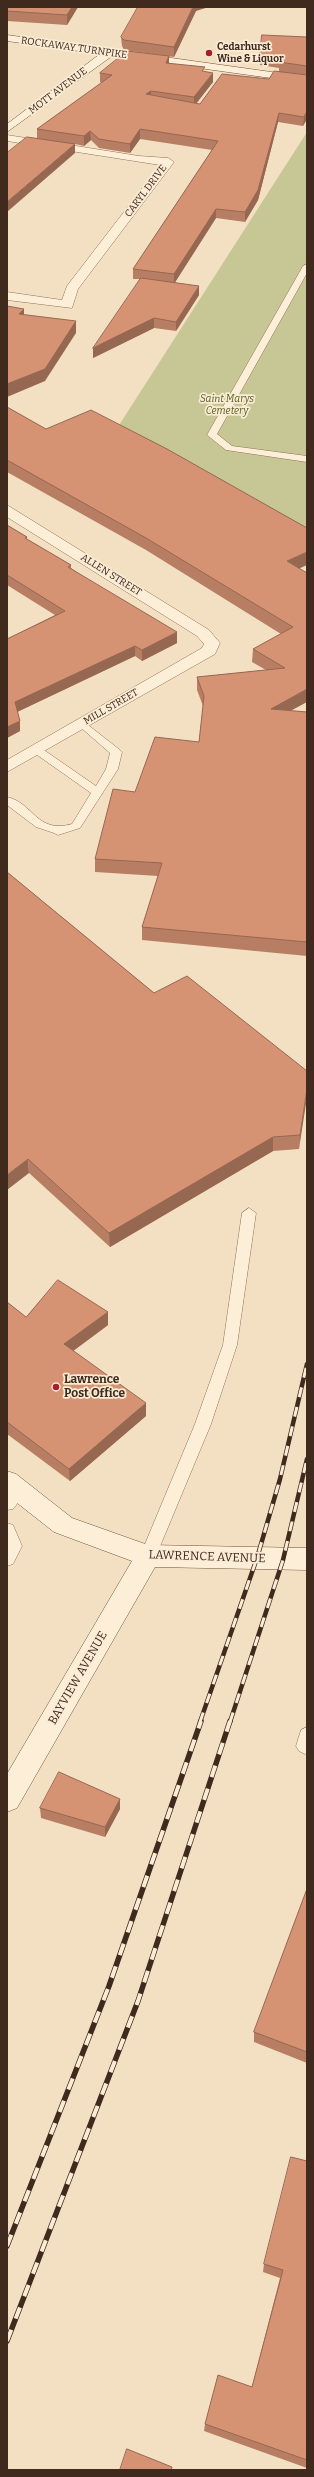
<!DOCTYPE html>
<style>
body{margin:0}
#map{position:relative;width:314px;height:2477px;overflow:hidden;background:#f3e0c3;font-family:Bitter,serif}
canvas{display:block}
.frame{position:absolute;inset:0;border:8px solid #3f2a1d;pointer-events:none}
</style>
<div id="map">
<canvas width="314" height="2477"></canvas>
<div class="frame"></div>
</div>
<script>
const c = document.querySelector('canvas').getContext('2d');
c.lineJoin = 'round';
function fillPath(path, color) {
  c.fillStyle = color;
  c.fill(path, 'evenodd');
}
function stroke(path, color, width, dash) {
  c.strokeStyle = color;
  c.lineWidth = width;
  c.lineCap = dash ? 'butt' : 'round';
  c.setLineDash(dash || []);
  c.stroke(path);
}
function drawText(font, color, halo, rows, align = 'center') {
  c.font = font + ' Bitter,serif';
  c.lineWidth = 3.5;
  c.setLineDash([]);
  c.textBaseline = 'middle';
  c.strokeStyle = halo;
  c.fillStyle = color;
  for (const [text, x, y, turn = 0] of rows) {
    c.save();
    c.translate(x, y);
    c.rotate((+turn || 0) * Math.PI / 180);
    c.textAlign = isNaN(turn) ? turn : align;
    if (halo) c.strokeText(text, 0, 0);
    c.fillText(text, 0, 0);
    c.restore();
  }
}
const cemetery = new Path2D(`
 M307,132V539L114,433Z`);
const lane = new Path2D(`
 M307,264V273L217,434L232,446L307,456V462L226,450L207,435L303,266Z
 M83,721L120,750L122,752L118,769L80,828L58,835L54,833L36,827L7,805V797C34,803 36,834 72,824L91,793L33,752V748H41L96,786L106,769L110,753L79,726L78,724Z
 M249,1208L256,1213L237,1345L211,1424L156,1556L154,1561L148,1563L142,1561L140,1556L195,1424L223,1345L242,1213Z
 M20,1484L25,1485L28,1490L13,1509L7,1510V1494L15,1485Z
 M7,1523L13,1525L22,1546L13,1564L7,1566Z
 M307,1727V1753L305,1754L299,1751L296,1746L301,1730Z`);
const street = new Path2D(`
 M7,135L139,156L168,158L174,162L78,289L72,308L7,300V292L62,300L67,286L160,165L7,141Z
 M7,505L209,630L220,643L215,654L7,772V760L202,648L204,644L197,636L7,517Z`);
const secondary = new Path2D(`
 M7,35L307,77V83L112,56L7,132V124L100,54L7,41Z
 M7,1471L16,1474L72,1518L148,1545L307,1548V1570L155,1567L17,1808L7,1812V1774L132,1561L54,1532L7,1495Z`);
const railFar1 = new Path2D(`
 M200,1722L257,1558L280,1479L307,1364
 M230,1722L283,1560L307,1459`);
const rail = new Path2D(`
 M7,2246L109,1986L201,1721
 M7,2341L138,2001L230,1721`);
const wall = new Path2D(`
 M7,7H78L67,25L7,21Z
 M196,11L174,57L124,50L122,46L121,37Z
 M307,37V119L303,126L278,122L258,200L245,222L216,218L175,282L199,295L176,331L154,328L93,358L140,279H133V269L212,150L140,139L130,153L99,148L91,140L84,146L75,144V153L37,138V129L102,83L100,82V73L169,56V63L205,72L213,73V82L196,104H200L269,79L279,71V68L260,65V56Z
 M7,407L46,429L299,568L290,711L307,712V956L142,940V927L158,876L95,872V859L135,792L199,742L203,706L197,690V677L266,670L252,662L253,649L281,634L146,550L7,472Z
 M7,525L27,537V539L71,565V568L177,643L142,661L135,656L17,712L20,731L7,738V639L55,615L7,585Z
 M7,872L154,993L307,1071L299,1149L273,1151L110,1247L29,1173Z
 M7,1302L26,1317L108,1312V1325L73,1351L146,1416L70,1481L7,1434Z
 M120,1799V1809L105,1837L41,1818L40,1808Z
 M307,1889V2063L254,2042V2032Z
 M307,2161V2468L204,2431L205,2424L252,2387L280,2278L263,2272L264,2264Z`);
const shadedWall = new Path2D(`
 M72,7H78L67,25V15Z
 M193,7H209L196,11L174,57V47Z
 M169,56V65L166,63Z
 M213,73V82L194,106V97Z
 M7,77L8,87L7,88Z
 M151,91V101L146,94Z
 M307,111V119L303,126L304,117Z
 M279,113L278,122L258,200L245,222V212Z
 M140,129V139L130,153V144Z
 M90,131L91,140L84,146V136Z
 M75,144V153L7,212V202Z
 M216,209V218L174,284V274Z
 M199,286V295L176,331V322Z
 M24,309V320L19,314Z
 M154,318V328L93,358V348Z
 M76,321V333L45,381L7,397V384Z
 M307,552V565L287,574V561Z
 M177,632V643L142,661V650Z
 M135,646V656L15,713V702Z
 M307,689V702L270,722L271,709Z
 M20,721V731L7,738V727Z
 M307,1089V1097L299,1149L300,1135Z
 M273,1137V1151L110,1247L109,1233Z
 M28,1159L29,1173L7,1190V1175Z
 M108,1312V1325L65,1357L64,1344Z
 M146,1403V1416L70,1481L69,1469Z
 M120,1799V1809L105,1837V1827Z`);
const building = new Path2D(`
 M7,7H72L67,15L7,11Z
 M138,7H193L174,47L124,40L121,37Z
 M262,35L307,37V66L279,62L281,59L260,56Z
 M127,51L169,56L166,63L205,67L202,71L213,73L194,97L151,91L146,94L200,104L222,74L269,79L274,71L307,75V111L304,117L279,113L258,190L245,212L216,209L174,274L133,269L218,141L140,129L130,144L99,139L90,131L84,136L37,129L112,75L100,73Z
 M27,137L75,144L7,202V153Z
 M141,278L199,286L176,322L154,318L93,348Z
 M7,306L24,309L19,314L76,321L45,369L7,384Z
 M7,407L46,429L91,410L167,449L307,528V552L287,561L307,573V689L271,709L307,712V942L142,927L162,863L95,859L113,789L135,792L155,737L199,742L204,696L197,677L285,668L253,649L293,627L146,538L7,460Z
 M7,525L27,537L25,538L71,565L68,567L177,632L142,650L135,646L15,702L20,721L7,727V639L65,611L7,575Z
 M7,872L154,993L187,976L307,1071V1089L300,1135L273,1137L109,1233L28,1159L7,1175Z
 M58,1280L108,1312L64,1344L146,1403L69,1469L7,1422V1302L26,1317Z
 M59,1772L120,1799L105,1827L40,1808Z
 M307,1889V2052L254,2032Z
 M291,2157L307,2161V2460L205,2424L218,2375L252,2387L283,2270L264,2264Z
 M127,2449L172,2467L171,2470H120Z`);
const markers = [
 [209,53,4,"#a71f2e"],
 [56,1387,4,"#a71f2e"]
];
const farPoinames = [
 ["Cedarhurst",217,47],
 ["Wine & Liquor",217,59]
];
const farStreetnames = [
 ["ROCKAWAY TURNPIKE",74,48,8],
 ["MOTT AVENUE",58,91,-37],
 ["CARYL DRIVE",146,191,-53],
 ["ALLEN STREET",111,575,32],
 ["MILL STREET",111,707,-30]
];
const farParknames = [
 ["Saint Marys",227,399],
 ["Cemetery",227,411]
];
const poiNames = [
 ["Lawrence",64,1380],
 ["Post Office",64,1394]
];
const streetNames = [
 ["LAWRENCE AVENUE",207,1557,2],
 ["BAYVIEW AVENUE",78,1678,-60]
];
fillPath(cemetery, '#c6c795');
stroke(lane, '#907057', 1);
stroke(street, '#907057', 1);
stroke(secondary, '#72513a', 1);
fillPath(lane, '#fdeed8');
fillPath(street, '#fdeed8');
fillPath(secondary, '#fdeed8');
stroke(railFar1, '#3f2a1d', 4.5);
stroke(rail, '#3f2a1d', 5.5);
stroke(railFar1, '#faebd4', 3, [10]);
stroke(rail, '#faebd4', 4, [12]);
fillPath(wall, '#b87e64');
fillPath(shadedWall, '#966751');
fillPath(building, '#d69374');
stroke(building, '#966751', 1);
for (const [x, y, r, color] of markers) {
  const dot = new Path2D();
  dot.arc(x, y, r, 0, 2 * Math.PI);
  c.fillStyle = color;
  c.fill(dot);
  stroke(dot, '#faebd4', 1.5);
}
drawText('bold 10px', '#3f2a1d', '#faebd4', farPoinames, 'left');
drawText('10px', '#3f2a1d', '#faebd4', farStreetnames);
drawText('italic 10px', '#545e21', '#faebd4', farParknames);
drawText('bold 12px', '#3f2a1d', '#faebd4', poiNames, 'left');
drawText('12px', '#3f2a1d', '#faebd4', streetNames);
</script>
